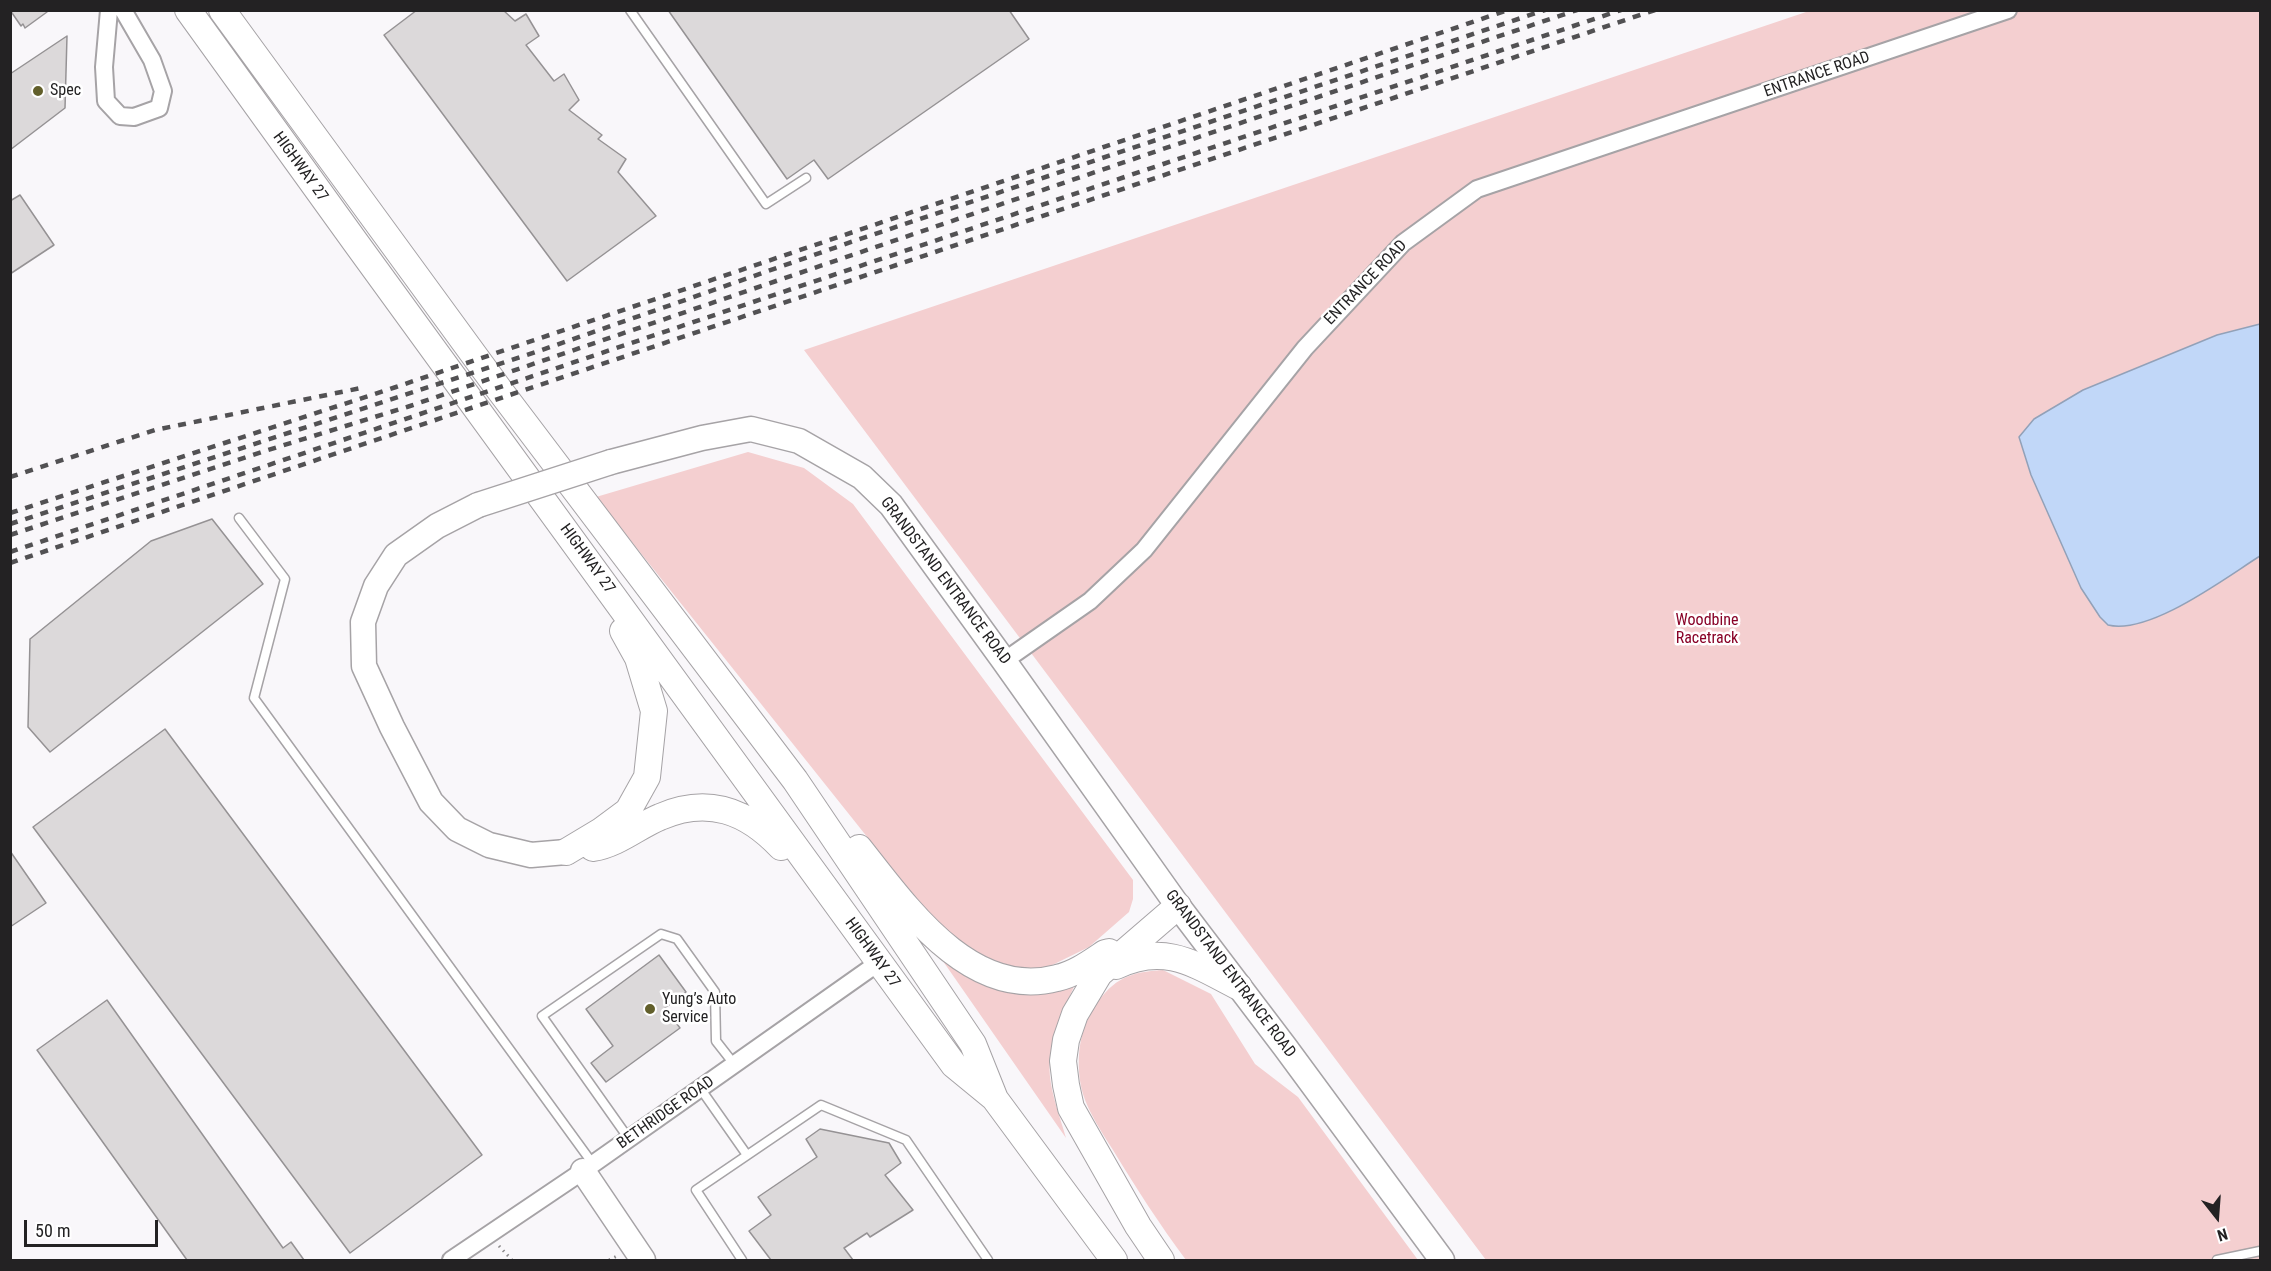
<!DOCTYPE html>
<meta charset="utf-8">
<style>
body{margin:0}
#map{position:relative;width:2271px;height:1271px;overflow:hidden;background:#f9f7fa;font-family:"Roboto Condensed",sans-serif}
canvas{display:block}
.frame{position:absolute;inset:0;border:12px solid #232223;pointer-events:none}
.north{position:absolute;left:2187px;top:1187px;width:60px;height:60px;-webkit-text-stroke:4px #fff;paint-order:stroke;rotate:163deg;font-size:16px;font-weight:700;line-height:24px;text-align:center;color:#232223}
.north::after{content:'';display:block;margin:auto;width:21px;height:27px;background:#232223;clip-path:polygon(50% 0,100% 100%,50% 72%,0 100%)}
.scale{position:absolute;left:24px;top:1220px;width:134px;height:27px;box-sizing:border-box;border:3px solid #232223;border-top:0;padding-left:8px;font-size:18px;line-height:21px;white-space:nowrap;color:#232223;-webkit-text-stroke:4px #fff;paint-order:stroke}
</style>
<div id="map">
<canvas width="2271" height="1271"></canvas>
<div class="frame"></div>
<div class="north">N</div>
<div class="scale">50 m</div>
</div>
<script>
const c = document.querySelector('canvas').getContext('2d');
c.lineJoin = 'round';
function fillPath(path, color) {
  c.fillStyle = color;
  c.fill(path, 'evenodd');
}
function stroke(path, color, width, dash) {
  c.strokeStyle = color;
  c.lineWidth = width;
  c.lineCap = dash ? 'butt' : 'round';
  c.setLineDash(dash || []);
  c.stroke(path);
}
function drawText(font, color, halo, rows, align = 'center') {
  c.font = font + ' "Roboto Condensed",sans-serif';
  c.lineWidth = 5;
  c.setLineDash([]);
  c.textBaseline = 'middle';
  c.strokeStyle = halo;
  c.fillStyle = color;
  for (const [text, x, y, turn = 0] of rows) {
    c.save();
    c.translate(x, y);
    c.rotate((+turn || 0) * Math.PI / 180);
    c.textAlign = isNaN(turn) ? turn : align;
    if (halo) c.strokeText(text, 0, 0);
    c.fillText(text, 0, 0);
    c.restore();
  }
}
const green = new Path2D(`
 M1809,11H2260V1260H1486L804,350Z
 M748,452L804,468L853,504L1133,880V899L1129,912L1089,947L1036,973L977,960L927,912L596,497Z
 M938,954C953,964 973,981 990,987C1018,998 1049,995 1076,982C1065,1007 1052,1033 1050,1061C1047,1084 1060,1116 1066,1138Z
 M1163,970L1211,994L1255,1064L1298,1097L1418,1260H1186C1160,1225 1136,1188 1113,1150C1102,1133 1089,1113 1083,1094C1075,1065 1078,1031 1095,1006C1114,978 1130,972 1163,970Z`);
const water = new Path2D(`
 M2260,324V556C2225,578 2150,635 2108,625L2100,617L2081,588L2031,475L2019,437L2034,419L2083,390L2217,335Z`);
const building = new Path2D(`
 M10,10H46L47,12L25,28L23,24L21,26Z
 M417,10H503L515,21L526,14L539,36L526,45L554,81L564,74L579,100L569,110L602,135L598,139L626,159L618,172L656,216L567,281L384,35Z
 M668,10H1009L1029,39L828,179L814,160L787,179Z
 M67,36L65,108L10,150V74Z
 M20,195L54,245L10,274V201Z
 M212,519L263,584L50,752L28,727L30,639L151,541Z
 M165,729L482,1155L350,1253L33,827Z
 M10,851L46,903L10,927Z
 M659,955L686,992L665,1008L680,1028L606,1082L591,1063L613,1046L586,1009Z
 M107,1000L283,1248L291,1242L304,1260H187L37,1050Z
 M820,1129L889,1143L901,1163L885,1175L913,1210L870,1237L867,1233L844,1248L853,1260H771L749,1231L771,1215L758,1197L817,1157L806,1139Z`);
const path = new Path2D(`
 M499,1246L512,1260
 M609,1260L617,1256`);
const lane = new Path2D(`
 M630,10L766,204L806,178
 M239,518L285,579L254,698L593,1164
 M700,1088L747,1155
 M629,1139L542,1016L661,934L677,939L715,992L716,1041L734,1064
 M742,1260L696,1190L821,1105L906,1140L988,1260
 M2217,1260L2260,1251`);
const street = new Path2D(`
 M109,10L104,67L106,101L120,116L134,117L159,108L163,91L152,60L123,10
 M1004,661L1090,601L1144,550L1305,348L1403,243L1477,189L2008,10
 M451,1260L583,1171L878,963`);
const secondary = new Path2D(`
 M611,462L702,438L751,429L799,441L862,477L891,505L1004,661L1178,906L1285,1047L1442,1260
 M478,505L437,526L396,555L376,586L363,622L364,666L392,727L431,802L457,829L489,845L531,855L566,852
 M583,1171L643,1260`);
const primary = new Path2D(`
 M188,10L356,243L954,1065L993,1097
 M222,10L501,392L795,780L973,1044L995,1099L1114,1260
 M593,848C618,844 638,826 660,817C708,796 747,811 781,847
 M859,848C905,906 970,1001 1057,978C1075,974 1090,963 1105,953L1109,952
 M566,852L601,831L628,811L647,777L654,711L638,658L623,631
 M1116,966C1165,942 1196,965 1239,987
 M1161,1260L1138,1226L1071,1108L1066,1085L1063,1061L1066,1040L1075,1014L1099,974L1178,906`);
const rail = new Path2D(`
 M10,477L155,430L361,388
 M10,513L396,387L1508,10
 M10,524L539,351L854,241L1545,10
 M10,535L265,451L410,406L1157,151L1577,10
 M10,552L1621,10
 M10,563L1655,10`);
const secondaryBridge = new Path2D(`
 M478,505L611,462`);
const markers = [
 [38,91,6,"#625f2b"],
 [650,1009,6,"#625f2b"]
];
const streetNames = [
 ["ENTRANCE ROAD",1817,75,-19],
 ["HIGHWAY 27",300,167,54],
 ["ENTRANCE ROAD",1366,283,-46],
 ["HIGHWAY 27",587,559,54],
 ["GRANDSTAND ENTRANCE ROAD",945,581,53],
 ["HIGHWAY 27",872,953,54],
 ["GRANDSTAND ENTRANCE ROAD",1230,974,53],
 ["BETHRIDGE ROAD",666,1113,-35]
];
const poiNames = [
 ["Spec",50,91],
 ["Yung’s Auto",662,1000],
 ["Service",662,1018]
];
const parkNames = [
 ["Woodbine",1707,621],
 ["Racetrack",1707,639]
];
fillPath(green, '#f4cfd0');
fillPath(water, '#c1d7f8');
stroke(water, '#92a1b8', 1.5);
fillPath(building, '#dcd9da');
stroke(building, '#959294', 1.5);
stroke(lane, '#a6a3a6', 11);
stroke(street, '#a6a3a6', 20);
stroke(secondary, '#a6a3a6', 27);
stroke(primary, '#a6a3a6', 28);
stroke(path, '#8a888a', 3, [1.5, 4.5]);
stroke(lane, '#fff', 8);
stroke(street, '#fff', 16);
stroke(secondary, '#fff', 24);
stroke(primary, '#fff', 26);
stroke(rail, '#525153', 4.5, [8, 8]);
stroke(secondaryBridge, '#a6a3a6', 27, []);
stroke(secondaryBridge, '#fff', 24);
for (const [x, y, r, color] of markers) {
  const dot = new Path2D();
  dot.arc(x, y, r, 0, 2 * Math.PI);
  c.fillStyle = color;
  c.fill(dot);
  stroke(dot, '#fff', 2);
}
drawText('16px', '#232223', '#fff', streetNames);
drawText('16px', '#232223', '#fff', poiNames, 'left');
drawText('16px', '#880227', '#fff', parkNames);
</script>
